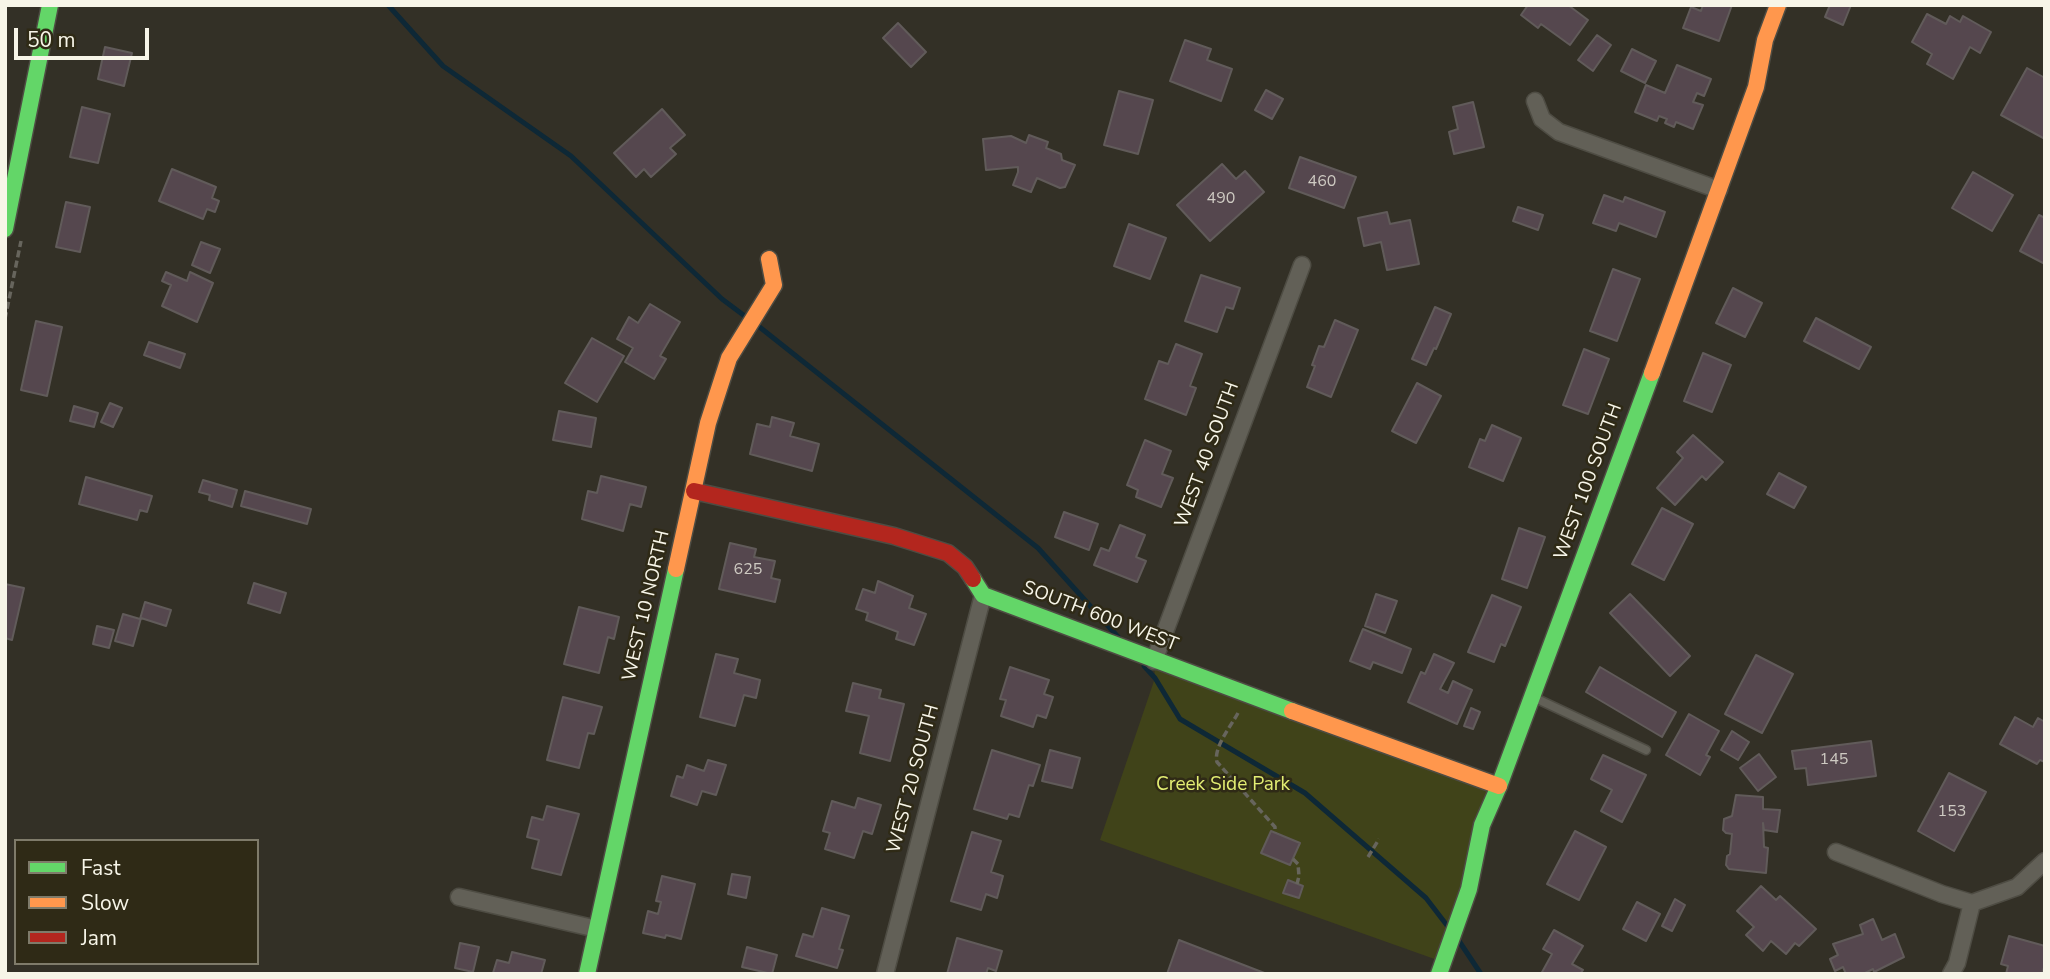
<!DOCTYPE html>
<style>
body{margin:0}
#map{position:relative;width:2050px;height:979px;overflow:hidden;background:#333026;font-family:"Nunito Sans",sans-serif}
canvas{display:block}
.frame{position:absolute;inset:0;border:7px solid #f7f5e8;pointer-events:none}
.legend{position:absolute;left:14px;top:839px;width:245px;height:126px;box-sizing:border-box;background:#2f2a16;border:2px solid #7f7b6a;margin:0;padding:9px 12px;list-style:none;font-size:21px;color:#f7f5e8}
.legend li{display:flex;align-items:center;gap:14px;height:35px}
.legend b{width:35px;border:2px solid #7f7b6a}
.scale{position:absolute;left:14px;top:28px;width:135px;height:32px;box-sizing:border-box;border:4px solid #f7f5e8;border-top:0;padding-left:9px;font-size:21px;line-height:24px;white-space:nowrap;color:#f7f5e8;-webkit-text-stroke:5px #2f2a16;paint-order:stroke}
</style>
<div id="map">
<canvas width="2050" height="979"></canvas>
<div class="frame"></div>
<ul class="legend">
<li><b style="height:9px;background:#63d668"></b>Fast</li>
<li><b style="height:9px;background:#ff974d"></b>Slow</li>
<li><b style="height:9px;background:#b3261e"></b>Jam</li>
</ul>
<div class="scale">50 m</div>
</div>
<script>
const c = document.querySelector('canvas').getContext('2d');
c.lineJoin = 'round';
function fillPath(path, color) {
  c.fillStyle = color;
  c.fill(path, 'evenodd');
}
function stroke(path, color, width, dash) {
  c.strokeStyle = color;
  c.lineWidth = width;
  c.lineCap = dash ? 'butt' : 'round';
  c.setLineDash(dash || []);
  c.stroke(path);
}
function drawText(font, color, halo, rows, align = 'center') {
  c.font = font + ' "Nunito Sans",sans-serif';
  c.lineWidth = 5;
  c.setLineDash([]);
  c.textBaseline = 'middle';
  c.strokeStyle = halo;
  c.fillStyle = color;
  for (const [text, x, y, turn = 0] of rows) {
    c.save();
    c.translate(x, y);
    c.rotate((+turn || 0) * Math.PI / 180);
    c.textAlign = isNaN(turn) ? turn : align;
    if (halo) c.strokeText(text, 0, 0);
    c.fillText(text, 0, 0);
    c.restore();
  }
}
const green = new Path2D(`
 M1154,661L1499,786L1443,962L1100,840L1155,678Z`);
const stream = new Path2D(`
 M388,5L443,66L571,156L722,299L746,317
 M757,325L1038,548L1119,638
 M1144,666L1155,678L1180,719L1305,793L1426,898L1449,928
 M1459,941L1481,974`);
const building = new Path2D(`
 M1528,5H1568L1588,20L1570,45L1541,24L1538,28L1521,15Z
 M1703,5H1732L1719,41L1683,28L1691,7L1701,11Z
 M1830,5H1851L1843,25L1825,17Z
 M1927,14L1946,24L1950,16L1960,22L1963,16L1991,32L1980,53L1970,47L1953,79L1927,64L1932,54L1912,42Z
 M898,23L926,52L911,67L883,38Z
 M1597,35L1611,45L1593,71L1578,60Z
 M1185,40L1211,49L1207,60L1232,69L1221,101L1170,81Z
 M105,47L132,53L124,86L98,79Z
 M1632,49L1656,61L1645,83L1621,71Z
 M1677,65L1711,79L1704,96L1697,93L1693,102L1703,105L1693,129L1676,122L1674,127L1665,123L1667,119L1659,116L1657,121L1635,112L1646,85L1665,93Z
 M2027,68L2045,78V139L2001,115Z
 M1266,90L1283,99L1272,119L1255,110Z
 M1119,91L1153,100L1138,154L1104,145Z
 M1473,102L1484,147L1454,154L1449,132L1458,129L1453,107Z
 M82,107L110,114L98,163L70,157Z
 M662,109L685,135L670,148L676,154L651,177L644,169L636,177L614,153Z
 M1029,135L1048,142L1046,148L1061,154L1062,160L1075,165L1065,187L1060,188L1037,178L1031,192L1013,185L1018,172V167L986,170L983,139L1011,136L1026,143Z
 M1300,157L1356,177L1344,208L1289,188Z
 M1222,164L1236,179L1245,171L1264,192L1210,241L1177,205Z
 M172,169L216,187L212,198L219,201L215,212L207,209L203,219L159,201Z
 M1973,172L2013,195L1992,231L1952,208Z
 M1604,195L1623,202L1625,197L1665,212L1656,237L1619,223L1616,231L1593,223Z
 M66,202L90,207L80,252L56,247Z
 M1518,207L1543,215L1538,230L1513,221Z
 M1387,212L1390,224L1410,220L1419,264L1387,270L1381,242L1364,246L1358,218Z
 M2039,215L2045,218V264L2020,251Z
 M1129,224L1166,238L1150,279L1114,266Z
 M201,242L220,249L210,273L192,265Z
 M1613,269L1640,279L1617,341L1590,331Z
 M166,272L187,281L190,272L213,283L197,322L162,306L171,285L162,281Z
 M1201,275L1240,288L1233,309L1226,307L1217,332L1185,321Z
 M1733,288L1762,303L1745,337L1716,323Z
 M650,304L680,322L660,356L666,359L654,379L625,362L633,348L617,339L629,317L638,323Z
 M1435,307L1451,314L1436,349L1434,348L1426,365L1412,359Z
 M1816,318L1871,347L1859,369L1804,341Z
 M1335,320L1358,330L1331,397L1307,387L1315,366L1312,365L1319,346L1324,347Z
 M36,321L62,327L47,396L21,390Z
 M592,338L624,356L597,402L565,383Z
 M149,342L185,354L180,368L144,355Z
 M1176,344L1202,354L1190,386L1196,388L1186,415L1145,399L1159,361L1168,364Z
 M1584,349L1609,359L1588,414L1563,405Z
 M1703,353L1731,365L1712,412L1684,401Z
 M1417,383L1441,396L1416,443L1392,431Z
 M110,403L122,408L113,427L101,422Z
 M74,406L98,413L94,427L70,421Z
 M559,411L596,418L591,447L553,440Z
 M772,417L794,423L790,436L819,444L812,471L750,454L757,424L770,427Z
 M1492,425L1521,438L1503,481L1469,467L1480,439L1485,441Z
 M1693,435L1723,462L1706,480L1702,476L1675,505L1657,488L1683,458L1677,452Z
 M1145,440L1171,451L1162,474L1173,478L1161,507L1136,497L1138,490L1127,485Z
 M1779,473L1806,487L1794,508L1767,494Z
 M601,476L646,487L641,507L630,504L623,531L582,519L588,491L597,493Z
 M86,477L152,496L147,512L140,510L137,520L79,504Z
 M203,480L237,490L232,507L209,500L210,495L199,492Z
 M245,491L311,509L307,524L241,506Z
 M1662,508L1693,524L1664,580L1632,564Z
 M1064,512L1098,524L1089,550L1055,537Z
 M1120,525L1145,535L1136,557L1146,561L1137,582L1094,565L1101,548L1109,551Z
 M1519,528L1545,537L1527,588L1502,579Z
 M730,543L756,549L754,557L775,561L771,578L780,580L775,602L719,589Z
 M878,581L913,596L909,608L926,614L914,645L896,639L898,632L866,620L868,613L856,609L863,589L875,593Z
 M254,583L286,593L280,613L248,603Z
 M5,584L24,588L12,640L5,638Z
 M1376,594L1397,601L1385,633L1365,626Z
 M1630,594L1690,656L1670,676L1610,613Z
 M1492,595L1521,607L1505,646L1501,644L1494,662L1468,652Z
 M145,602L171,610L166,626L141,618L133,646L115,641L123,614L140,619Z
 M579,607L619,617L614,639L608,637L599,673L564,664Z
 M97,626L114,630L109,648L93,644Z
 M1363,629L1411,649L1402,673L1373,662L1370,669L1350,661Z
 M716,654L738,659L734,673L760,680L756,698L744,695L735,726L700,717Z
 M1434,654L1454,663L1440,689L1448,693L1453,681L1472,690L1457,724L1408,702L1421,672L1425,674Z
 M1756,655L1793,674L1762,733L1725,714Z
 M1010,667L1049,680L1044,694L1053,697L1046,718L1037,715L1033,727L1001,716L1006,700L1000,699Z
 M1600,667L1676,712L1662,737L1586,692Z
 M853,683L881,690L879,698L904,704L890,761L860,753L869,716L846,711Z
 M563,697L602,707L594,734L588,733L579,768L547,760Z
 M1471,708L1480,712L1473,729L1464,726Z
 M1689,714L1719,731L1706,755L1710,757L1700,775L1666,755Z
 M2015,717L2033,727L2038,718L2045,722V762L2040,760L2037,764L2000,744Z
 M1732,731L1749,742L1738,760L1721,750Z
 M1871,741L1876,776L1808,785L1806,768L1795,769L1792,751Z
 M992,750L1040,765L1033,786L1029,785L1019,817L1009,814L1007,819L974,809Z
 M1050,750L1080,758L1072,788L1042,781Z
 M1759,754L1776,777L1758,791L1740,768Z
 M1603,755L1646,775L1622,822L1601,811L1612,790L1591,779Z
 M708,760L726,765L716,795L702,791L697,805L671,796L677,776L683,778L687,765L704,771Z
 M1949,773L1986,792L1954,851L1918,831Z
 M1736,795L1763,797V809L1780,810L1777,832L1764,830L1763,823L1764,847L1768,848L1766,873L1729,869L1726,865L1727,856L1730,854L1732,834L1726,833L1723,830L1724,819L1732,816Z
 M858,798L881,805L872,834L863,831L854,858L825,849L830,833L823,831L832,801L855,808Z
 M547,806L579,814L561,875L532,868L539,840L527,837L532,817L543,820Z
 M1271,831L1300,843L1290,865L1261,853Z
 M1575,831L1606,847L1579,900L1547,884Z
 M972,832L1001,841L991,872L1003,876L997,898L986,894L981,910L951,901Z
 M732,874L750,877L746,898L728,894Z
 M662,876L695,884L681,939L666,935L665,938L643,933L648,911L658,914L661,902L656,901Z
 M1288,880L1303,886L1299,898L1283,893Z
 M1761,886L1776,900L1780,896L1816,929L1799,946L1795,943L1786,954L1771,941L1763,951L1746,935L1754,927L1737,911Z
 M1675,899L1685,905L1672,931L1662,926Z
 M1637,902L1660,914L1646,941L1623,929Z
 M822,908L849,916L839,949L843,950L837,968L796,956L803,934L813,937Z
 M1873,919L1882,940L1895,934L1904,957L1874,972L1873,969L1863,974H1846L1843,967L1835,971L1830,959L1838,955L1833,944L1863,934L1860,925Z
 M1554,930L1583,946L1572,964L1583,970L1580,974H1541L1552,954L1543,949Z
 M2009,936L2045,946V964L2042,974H2006L2008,966L2001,964Z
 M957,938L1002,951L996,971L988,968L986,974H947Z
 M1179,940L1267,974H1167Z
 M460,943L479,947L473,972L455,968Z
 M747,947L777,955L772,974L742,967Z
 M512,952L545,960L541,974L493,973L497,960L509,963Z`);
const path = new Path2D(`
 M5,319L21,241
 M1238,713C1231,726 1213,748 1217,762L1275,827V833
 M1368,857L1379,839
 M1293,859L1298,864L1299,876L1297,884`);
const lane = new Path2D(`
 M1535,698L1646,750`);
const street = new Path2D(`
 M1535,101L1542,119L1559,132L1719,190
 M1154,661L1302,265
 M1836,852L1942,894L1972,903L2017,887L2045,861
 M459,897L597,929
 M885,974L983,595
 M1951,974L1957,963L1972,903`);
const fast = new Path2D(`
 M5,229L50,5
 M973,579L983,595L1292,711
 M587,974L676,569
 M1439,974L1469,889L1482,825L1499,786L1652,373`);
const slow = new Path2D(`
 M1652,373L1756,87L1765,40L1778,5
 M676,569L708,423L729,358L774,285L769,259
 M1292,711L1499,786`);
const jam = new Path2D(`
 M694,491L894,536L948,553L965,567L973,579`);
const numberNames = [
 ["460",1322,182],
 ["490",1221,199],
 ["625",748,570],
 ["145",1834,760],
 ["153",1952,812]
];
const streetNames = [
 ["WEST 40 SOUTH",1208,455,-70],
 ["WEST 100 SOUTH",1589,482,-70],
 ["WEST 10 NORTH",647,606,-77],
 ["SOUTH 600 WEST",1100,617,21],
 ["WEST 20 SOUTH",914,779,-75]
];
const parkNames = [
 ["Creek Side Park",1223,785]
];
fillPath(green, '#404319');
stroke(stream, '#0e2836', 5);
fillPath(building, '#55474e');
stroke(building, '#615b5a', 2);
stroke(lane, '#4e4c43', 11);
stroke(street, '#4e4c43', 19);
stroke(fast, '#4e4c43', 19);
stroke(slow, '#4e4c43', 19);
stroke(jam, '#4e4c43', 19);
stroke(path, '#67655d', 3.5, [7, 3.5]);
stroke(lane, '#626057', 8);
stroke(street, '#626057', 16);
stroke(fast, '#63d668', 16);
stroke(slow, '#ff974d', 16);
stroke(jam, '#b3261e', 16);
drawText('16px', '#cecac2', null, numberNames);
drawText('19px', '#f7f5e8', '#2f2a16', streetNames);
drawText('19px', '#e3ee73', '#2f2a16', parkNames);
</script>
